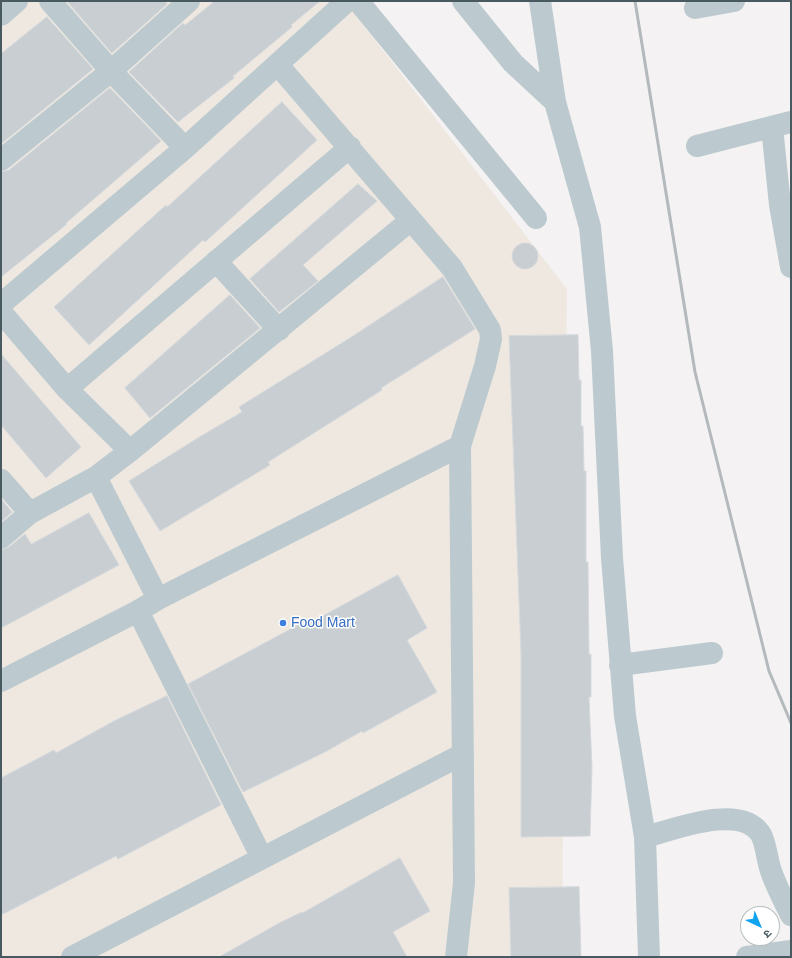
<!DOCTYPE html>
<meta charset="utf-8">
<style>
body{margin:0}
#map{position:relative;width:792px;height:958px;overflow:hidden;background:#f4f2f2;font-family:Helvetica,"Noto Sans Devanagari",sans-serif}
canvas{display:block}
.frame{position:absolute;inset:0;border:2px solid #485a60;pointer-events:none}
.north{position:absolute;left:740px;top:906px;width:40px;height:40px;box-sizing:border-box;background:#fff;border:1px solid #b6bdbf;border-radius:50%;rotate:136deg;font-size:11px;font-weight:700;line-height:16px;text-align:center;color:#485a60}
.north::after{content:'';display:block;margin:auto;width:14px;height:18px;background:#10a4f0;clip-path:polygon(50% 0,100% 100%,50% 72%,0 100%)}
</style>
<div id="map">
<canvas width="792" height="958"></canvas>
<div class="frame"></div>
<div class="north">उ</div>
</div>
<script>
const c = document.querySelector('canvas').getContext('2d');
c.lineJoin = 'round';
function fillPath(path, color) {
  c.fillStyle = color;
  c.fill(path, 'evenodd');
}
function stroke(path, color, width, dash) {
  c.strokeStyle = color;
  c.lineWidth = width;
  c.lineCap = dash ? 'butt' : 'round';
  c.setLineDash(dash || []);
  c.stroke(path);
}
function drawText(font, color, halo, rows, align = 'center') {
  c.font = font + ' Helvetica,sans-serif';
  c.lineWidth = 3;
  c.setLineDash([]);
  c.textBaseline = 'middle';
  c.strokeStyle = halo;
  c.fillStyle = color;
  for (const [text, x, y, turn = 0] of rows) {
    c.save();
    c.translate(x, y);
    c.rotate((+turn || 0) * Math.PI / 180);
    c.textAlign = isNaN(turn) ? turn : align;
    if (halo) c.strokeText(text, 0, 0);
    c.fillText(text, 0, 0);
    c.restore();
  }
}
const commercial = new Path2D(`
 M1,1H345L567,289L562,957H1Z`);
const building = new Path2D(`
 M67,1H165L167,4L112,53Z
 M215,1H320L291,25L292,27L233,76L234,78L178,122L129,72L183,23L185,25Z
 M47,17L93,69L1,144V54Z
 M110,88L161,141L66,223L67,224L1,277V172L9,170Z
 M282,102L317,140L205,242L203,240L89,345L54,307L166,205L167,207Z
 M358,184L377,201L303,265L318,281L279,312L250,279Z
 M512 256a13 13 0 1 1 26 0a13 13 0 1 1-26 0Z
 M443,277L475,329L381,388L382,390L268,462L270,465L160,531L129,481L201,436L242,412L239,407L353,336Z
 M230,295L260,328L150,418L125,388Z
 M578,335L579,380H581V426H583L584,471H586V562H588L589,654H591V697H589L592,767L590,836L521,837V653L509,336Z
 M1,354L81,447L46,478L1,425Z
 M1,499L12,512L1,522Z
 M89,513L119,565L1,628V550L9,547L25,534L31,544Z
 M398,575L427,628L407,640L437,692L383,722L363,733L362,731L325,752L243,792L188,684L300,624L302,626L321,617Z
 M167,696L221,805L118,859L116,856L1,915V778L54,750L56,753L114,721Z
 M400,858L430,911L393,932L407,957H219L281,922L302,912V913Z
 M579,887L581,957H511L509,888Z`);
const minor = new Path2D(`
 M50,1L111,71L185,148
 M358,1L536,218
 M463,1L513,63L555,102L590,227L602,351L612,558L625,716L645,837
 M540,1L555,102
 M695,8L734,1
 M1,15L17,1
 M278,65L411,220
 M772,127L780,205L791,267
 M697,146L791,122
 M1,160L111,71L189,1
 M216,261L279,330
 M1,304L185,148L347,1
 M1,312L67,389L130,451
 M67,389L350,147
 M96,477L158,599L460,446
 M1,480L30,513
 M1,538L30,513L96,477L130,451L411,220L452,268L490,330L491,339L485,366L460,446L464,883L456,957
 M158,599L138,611L262,858
 M620,665L712,653
 M1,681L138,611
 M72,957L463,754
 M649,957L645,837C673,830 739,803 760,833C766,841 767,861 771,871C776,886 784,901 791,915
 M747,957L791,951`);
const rail = new Path2D(`
 M635,1L695,372L769,671L791,723`);
const markers = [
 [283,623,4,"#3f7fe0"]
];
const shopNames = [
 ["Food Mart",291,623]
];
fillPath(commercial, '#efe8e1');
fillPath(building, '#c8ced1');
stroke(building, '#d5d9dd', 1);
stroke(minor, '#bccacf', 22);
stroke(rail, '#b3b9bc', 3);
for (const [x, y, r, color] of markers) {
  const dot = new Path2D();
  dot.arc(x, y, r, 0, 2 * Math.PI);
  c.fillStyle = color;
  c.fill(dot);
  stroke(dot, '#fff', 1.5);
}
drawText('14px', '#366cbe', '#fff', shopNames, 'left');
</script>
